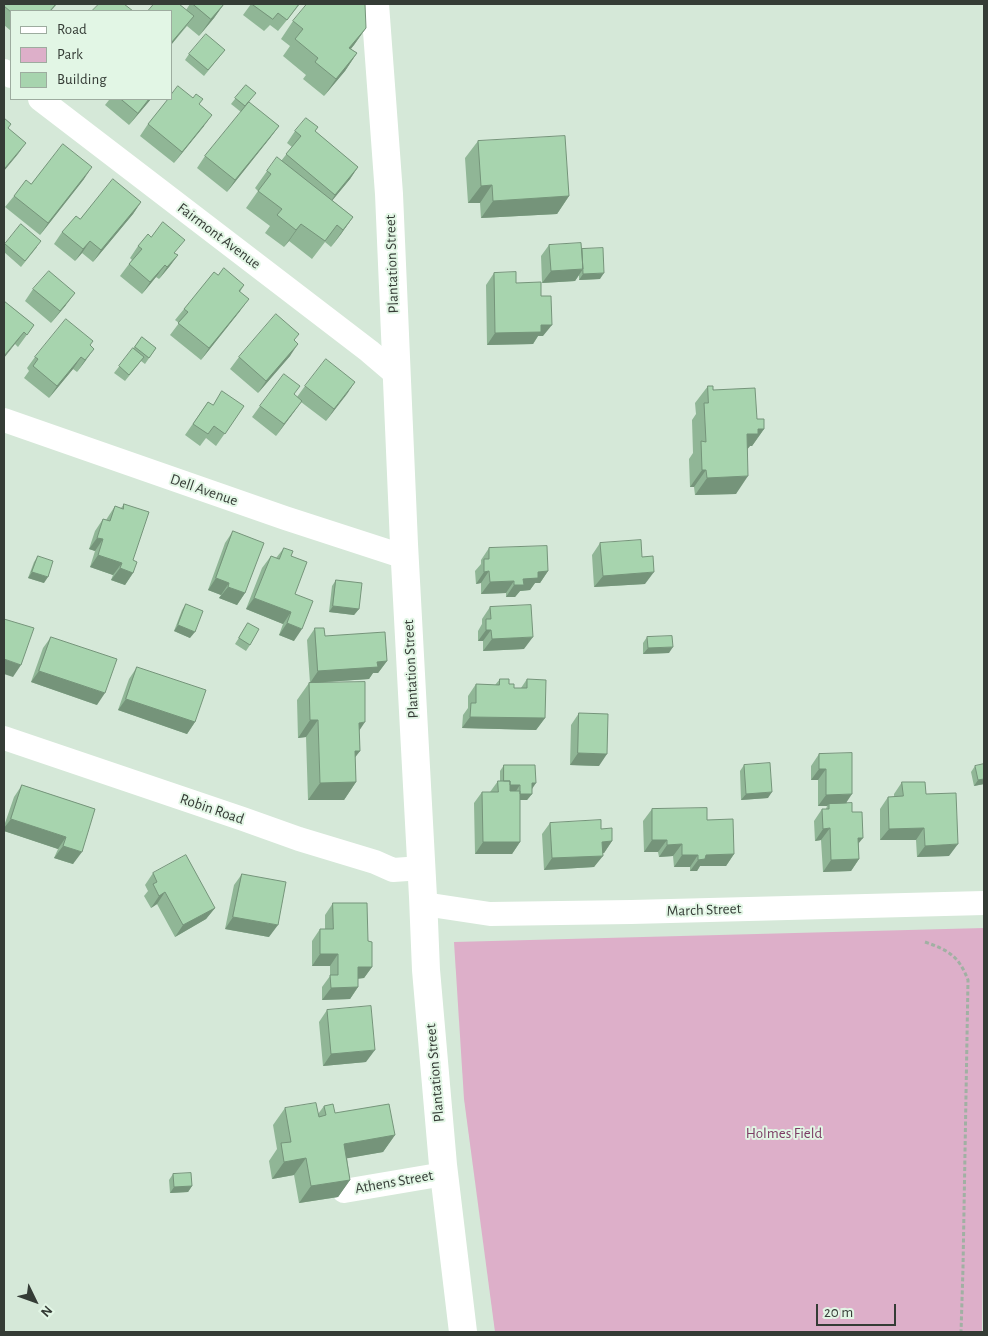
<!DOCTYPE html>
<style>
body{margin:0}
#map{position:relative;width:988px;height:1336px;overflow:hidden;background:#d5e8d8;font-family:"Alegreya Sans",sans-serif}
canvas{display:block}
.frame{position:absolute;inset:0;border:5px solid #353c36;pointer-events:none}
.legend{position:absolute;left:10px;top:10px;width:162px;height:90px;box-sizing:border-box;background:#e2f6e5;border:1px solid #9dac9f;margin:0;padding:6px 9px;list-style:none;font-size:15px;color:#353c36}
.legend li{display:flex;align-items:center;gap:10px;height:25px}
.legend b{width:25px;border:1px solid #9dac9f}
.north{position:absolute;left:10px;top:1276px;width:50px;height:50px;-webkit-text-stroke:4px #e2f6e5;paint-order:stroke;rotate:132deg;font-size:14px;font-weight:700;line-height:20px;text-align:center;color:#353c36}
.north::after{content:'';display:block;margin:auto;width:18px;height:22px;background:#353c36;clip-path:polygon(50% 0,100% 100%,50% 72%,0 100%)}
.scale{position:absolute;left:816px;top:1304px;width:80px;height:22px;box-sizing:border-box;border:2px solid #353c36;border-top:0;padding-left:6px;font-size:15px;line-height:18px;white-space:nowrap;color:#353c36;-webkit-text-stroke:4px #e2f6e5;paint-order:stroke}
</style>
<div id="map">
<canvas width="988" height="1336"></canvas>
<div class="frame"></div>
<ul class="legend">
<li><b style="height:6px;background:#fff"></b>Road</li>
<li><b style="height:14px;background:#ddafc9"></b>Park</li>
<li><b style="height:14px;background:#a7d4ae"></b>Building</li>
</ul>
<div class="north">N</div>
<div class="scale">20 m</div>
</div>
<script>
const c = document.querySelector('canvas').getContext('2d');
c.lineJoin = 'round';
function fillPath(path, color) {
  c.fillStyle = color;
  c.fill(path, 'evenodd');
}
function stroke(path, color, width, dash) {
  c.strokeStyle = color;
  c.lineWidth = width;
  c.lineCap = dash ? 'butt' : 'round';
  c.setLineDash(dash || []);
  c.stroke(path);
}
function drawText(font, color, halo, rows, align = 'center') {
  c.font = font + ' "Alegreya Sans",sans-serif';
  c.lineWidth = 4;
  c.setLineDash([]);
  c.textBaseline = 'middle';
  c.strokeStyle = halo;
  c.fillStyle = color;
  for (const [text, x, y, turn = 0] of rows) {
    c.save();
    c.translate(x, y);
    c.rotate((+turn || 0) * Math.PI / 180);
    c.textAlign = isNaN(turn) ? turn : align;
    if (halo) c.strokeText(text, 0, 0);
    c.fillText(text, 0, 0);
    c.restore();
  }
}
const green = new Path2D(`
 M984,928V1173L982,1332H495L464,1099L454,942Z`);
const path = new Path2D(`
 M925,942C948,950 959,956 968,980L963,1268L961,1332`);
const street = new Path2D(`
 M4,71L11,76
 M40,99L369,351L396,374
 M4,420L285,518L405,557
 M4,738L243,819L299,839L375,862L393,870L422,868
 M424,904L490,914L631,912L984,903
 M344,1191L444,1174`);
const secondary = new Path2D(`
 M375,4L389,194L404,544L423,897L426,970L443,1165L463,1332`);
const wall = new Path2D(`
 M6,4H57L51,11H11V31L4,25V7Z
 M190,4H224L214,18L199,36L187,26L171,45V11L186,10Z
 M251,4H300L278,31L270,25L264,31L243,15Z
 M293,21L366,28L351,49L357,53L345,71L324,96L303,79L306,75L283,56L290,46L281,39Z
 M225,50L204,76L185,60L189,54Z
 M246,85L249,103L279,126L270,138L227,192L197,168L205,156L241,112L231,104Z
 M108,99H151L129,125L105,105L109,100Z
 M199,105L204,126L174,163L140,136L148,124Z
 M318,127L315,131L358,167L350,179L332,200L353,217L341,234L331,247L325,242L312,259L289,241L284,247L265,233L270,226L246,208L258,191L255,188L267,171L281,161L292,147L287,143L295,131Z
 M478,141L569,196L557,214L481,218L480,203H468L465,158Z
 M84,179L40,235L5,207L14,196L31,184Z
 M141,202L133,214L93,262L82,253L75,261L54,244L62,232Z
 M21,224L37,247L21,267L4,252V246Z
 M549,245L582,249L600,279L579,280V275L575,281L542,283L541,256Z
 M138,246L176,254L178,255L169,267L159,279L156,277L142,294L120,276L132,260L130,258Z
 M494,273L516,283L543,336H538L533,344L487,345L486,285Z
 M218,275L244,285L240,292V311L201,360L170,335L179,323L175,320L184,309Z
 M33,289L66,305L51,323L25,301Z
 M4,301L34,325L18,347L15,344Z
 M142,337L156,348L145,364L141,361L125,381L114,373Z
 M295,341L290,356L258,393L230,369L239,357Z
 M90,345L86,360L77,372L73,369L49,398L24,378L29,371L27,368L35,357Z
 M355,382L326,421L301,402L276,436L252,417L260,406L294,394L297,397L305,386Z
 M708,386L757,419L764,429L752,446H750L747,449L736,494L695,495L694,487H690L689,459L693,453L692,420L696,414L695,403Z
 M208,402L212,405L244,406L216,446L206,438L200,446L185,435Z
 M124,504L133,560V573L125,585L111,580L113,575L90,567L95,551L89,549L95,531L103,519L106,520L115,506L121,508Z
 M233,531L245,593L237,605L219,598L221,595L208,590L225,543Z
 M600,543L642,557L645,584L594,587L592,555Z
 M284,548L291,556L295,594L294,641L279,635L283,624L246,609L262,568L271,556L276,558Z
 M489,548L548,571L540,583H535L530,590L520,591L515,597H506V593L481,594V583L476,584L475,571L481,564V560Z
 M38,556L44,583L28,578L34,562Z
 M336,580L359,609L354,615L329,612L332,586Z
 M186,604L190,638L174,631L182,610Z
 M490,607L524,649L483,651V641H478V631L482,624V619Z
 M248,623L250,645L246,651L235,644Z
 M315,628L325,636L387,661L378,673H373L369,679L311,683L359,731L360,751L355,757L356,782L344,800H308L306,737L298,738L297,700L309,683H310L307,640Z
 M51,637L97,705L31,682L43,648Z
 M647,637L669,653L643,654V643Z
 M137,667L195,722L187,734L118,710L129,679Z
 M500,679L509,684L514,688H521L527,679L545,718L536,730L462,728L463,715L468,708V696L476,684L495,685Z
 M579,713L599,766L570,765L571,725Z
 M819,754L852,812L859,844V859L851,871L823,872L821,840L815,841L814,821L822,809H826L827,806H818V780H811V766Z
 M504,765L532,789V794L527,800H520V842L512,854H475L474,803L482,792H490L498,781H500V771Z
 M744,765L768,798L741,800L740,771Z
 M975,766L984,784L974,786L971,772Z
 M902,782L926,794L949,856L917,857L916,840H880V809L888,797H894V794Z
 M22,785L95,809L73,864L54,858L58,849L4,831V826L14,797Z
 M652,809L707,820L734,854L726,866H700L697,871H690V867H674L673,856L659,857L658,852H644L643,821Z
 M550,823L601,829L612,841L604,853H603L594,867L544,870L542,834Z
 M153,873L215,908L206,919L175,937L157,904L151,908L144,896L148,891L145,885Z
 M242,874L269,937L225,929L234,885Z
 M333,903L368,941L372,967L364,978L358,979V987L350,999L322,1000V987L330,976V966H312V941L320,929H325V915Z
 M327,1010L366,1062L323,1066L319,1022Z
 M324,1106L335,1113L395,1135L383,1152L347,1158L350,1180L338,1197L299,1203L294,1175L272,1179L269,1161L277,1149L273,1125L285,1108L318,1114Z
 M173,1174L192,1186L188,1192L170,1193L169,1180Z`);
const shadedWall = new Path2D(`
 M224,4L214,18L199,36L211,19Z
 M194,16L185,27L171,45V43Z
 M366,28L354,45L337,65L349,48Z
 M357,53L345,71L324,96L336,79Z
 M149,99H151L129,125L138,113Z
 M212,115L204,126L174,163L182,152Z
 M279,126L270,138L227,192L235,180Z
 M26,143L18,154L4,171L5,168Z
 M92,167L84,179L40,235L48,223Z
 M358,167L350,179L327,207L335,195Z
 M492,185L480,203H468L481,186Z
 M569,196L557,214L481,218L493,201Z
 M141,202L133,214L93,262L101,250Z
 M353,217L341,234L331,247L343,230Z
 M301,224L289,241L284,247L296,230Z
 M90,241L82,253L75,261L83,249Z
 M178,255L169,267L159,279L167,267Z
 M165,265L156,277L142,294L150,282Z
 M583,269L575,281L542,283L551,271Z
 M604,273L600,279L579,280L583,274Z
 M75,293L66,305L51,323L60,311Z
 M249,299L240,311L201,360L209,348Z
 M541,325H552L543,336H538L533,344L487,345L495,333Z
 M24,332L15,344L4,358V356Z
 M298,344L290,356L258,393L266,381Z
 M94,349L86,360L77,372L85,360Z
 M81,357L73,369L49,398L57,386Z
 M355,382L347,394L326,421L334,409Z
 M302,401L294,412L276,436L284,424Z
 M758,429H764L752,446H750L746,451L747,434Z
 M702,470H706L694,487H690Z
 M748,476L736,494L695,495L707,478Z
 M97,538L103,539L95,551L89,549Z
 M98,555L122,563L113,575L90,567Z
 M120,568L133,573L125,585L111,580Z
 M489,571L481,583L476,584L484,572Z
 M548,571L540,583H535L530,590L520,591L515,597H506L514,585L523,579L538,572Z
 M32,572L48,577L44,583L28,578Z
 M654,572L645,584L594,587L603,576Z
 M216,578L229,583L221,595L208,590Z
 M514,581L506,593L481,594L490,582Z
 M228,587L245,593L237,605L219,598Z
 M254,598L291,612L283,624L246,609Z
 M333,606L359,609L354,615L329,612Z
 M287,623L302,629L294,641L279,635Z
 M178,625L195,632L190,638L174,631Z
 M486,630H491L483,641H478Z
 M533,637L524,649L483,651L492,639Z
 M673,647L669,653L643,654L648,648Z
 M4,659L21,665L13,677L4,674Z
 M387,661L378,673H373L369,679L310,683L318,671L377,662Z
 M39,671L105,693L97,705L31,682Z
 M126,699L195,722L187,734L118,710Z
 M470,717L545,718L536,730L462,728Z
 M310,720H318L306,737L298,738Z
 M365,722L353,740L359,723Z
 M355,751H360L347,768Z
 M578,753L607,754L599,766L570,765Z
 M819,769H826L818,780H811Z
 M984,779V784L974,786L978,780Z
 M356,782L344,800H308L320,783Z
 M532,783H536L532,789Z
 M504,785H520L516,791H500Z
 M772,792L768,798L741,800L746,794Z
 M520,794H532L527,800H516Z
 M852,794L844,806L829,804L827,806H818L826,795Z
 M11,819L66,837L58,849L4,831V828Z
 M830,828L821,840L815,841L823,829Z
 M924,828L916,840H880L889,829Z
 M858,838H863L854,849Z
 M652,840H667L658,852H644Z
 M612,841L604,853H594L602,842Z
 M483,842H520L512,854H475Z
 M682,844L673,856L659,857L667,845Z
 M958,844L949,856L917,857L925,846Z
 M63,846L82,852L73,864L54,858Z
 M734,854L726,866H700L697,871H690L698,860L706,855Z
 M682,855H698L690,867H674Z
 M603,856L594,867L544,870L552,858Z
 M859,859L851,871L823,872L831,860Z
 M165,892L157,904L151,908L159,896Z
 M215,908L206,919L175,937L183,925Z
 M233,917L278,925L269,937L225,929Z
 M320,954H338L330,966H312Z
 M358,967H372L364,978L349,979Z
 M358,987L350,999L322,1000L331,988Z
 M375,1050L366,1062L323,1066L331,1054Z
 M395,1135L383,1152L332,1161L344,1144Z
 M306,1158L294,1175L272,1179L284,1162Z
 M350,1180L338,1197L299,1203L311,1186Z
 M192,1186L188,1192L170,1193L174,1187Z`);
const building = new Path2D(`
 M6,4H56L50,11H11V12L4,6Z
 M99,4H124L133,11H92Z
 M154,4H179L194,16L171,43V11H148Z
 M193,4H224L211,19Z
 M252,4H299L287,20L278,13L273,19Z
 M307,4H365L366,28L349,48L357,53L336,79L315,62L318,58L295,39L303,29L293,21Z
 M206,34L225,50L208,70L189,54Z
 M246,85L256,93L245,106L235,98Z
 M178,86L193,98L196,94L203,99L199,104L212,115L182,152L148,124L168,99H171V95Z
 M121,99H149L138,113Z
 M249,102L279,126L235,180L205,156Z
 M4,118L11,124L8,128L26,143L5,168L4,167Z
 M306,118L318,127L315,131L358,167L335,195L286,154L301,136L295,131Z
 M565,136L569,196L493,201L492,185L481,186L478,141Z
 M63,144L92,167L48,223L14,196L26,180L31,184Z
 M277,157L353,217L343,230L337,225L325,241L301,224L296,230L277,215L282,209L258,191L271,174L267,171Z
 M113,179L141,202L101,250L90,241L83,249L62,232L76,216L80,219Z
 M163,222L185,240L174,253L178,255L167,267L165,265L150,282L129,264L142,249L138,246L148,234L151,237Z
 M21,224L41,241L25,261L5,244Z
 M581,243L583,269L551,271L549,245Z
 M603,248L604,273L583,274L582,249Z
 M224,268L244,285L239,291L249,299L209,348L178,323L188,312L184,309L214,272L218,275Z
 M49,271L75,293L60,311L33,289Z
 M516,272V283L541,282V296H551L552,325H541V332L495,333L494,273Z
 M4,301L34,325L27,335L24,332L4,356Z
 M276,314L299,334L294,340L298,344L266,381L239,357Z
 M66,319L93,341L90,345L94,349L85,360L81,357L57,386L33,366L38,359L35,357Z
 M142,337L156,348L149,358L135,347Z
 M133,348L144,357L129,375L119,366Z
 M326,359L355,382L334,409L305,386Z
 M284,374L300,386L294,394L302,401L284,424L260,406Z
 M708,386H713V390L755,388L757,419H764V429H758V434H747L748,476L707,478L706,470H702L701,441L706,442L704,403H708Z
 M222,391L244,406L225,434L214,426L208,434L193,424L208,402L213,405Z
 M124,504L149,512L133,560L137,562L133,573L120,568L122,563L98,555L103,539L97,538L103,519L110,521L115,506L123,509Z
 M233,531L264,543L245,593L228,587L229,583L216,578Z
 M641,540L642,557L653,556L654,572L603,576L600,543Z
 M547,546L548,571L538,572V578L523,579L524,585H514V581L490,582L489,571L484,572V559H489V548Z
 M284,548L293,551L291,556L307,562L295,594L313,601L302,629L287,623L291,612L254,598L271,556L279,559Z
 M38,556L53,561L48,577L32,572Z
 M336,580L362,583L359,609L333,606Z
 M186,604L203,611L195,632L178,625Z
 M531,605L533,637L492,639L491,630H486V619H491L490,607Z
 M4,619L34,628L21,665L4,659Z
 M248,623L259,629L250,645L239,638Z
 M315,628H324L325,636L385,632L387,661L377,662L378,667L318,671Z
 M672,636L673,647L648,648L647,637Z
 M51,637L117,659L105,693L39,671Z
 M137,667L206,690L195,722L126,699Z
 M500,679H509V684H514V688H527V679L546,680L545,718L470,717L471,703H476V684L499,685Z
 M365,682V722L359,723L360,751H355L356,782L320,783L318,720H310L309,683Z
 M579,713L608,714L607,754L578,753Z
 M852,753V794L826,795V769H819V754Z
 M770,763L772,792L746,794L744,765Z
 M984,764V779L978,780L975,766Z
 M504,765H535L536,783H532V794H520V785H510V781H504Z
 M498,781H510V791H520V842H483L482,792H498Z
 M902,782H925L926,794L956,793L958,844L925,846L924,828L889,829L888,797L903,796Z
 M22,785L95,809L82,852L63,846L66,837L11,819Z
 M852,803V812H862L863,838H858L859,859L831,860L830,828L823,829L822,809H829V804Z
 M707,808V820L733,819L734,854L706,855L705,859L698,860V855H682V844L667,845V840H652V809Z
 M601,820V829L612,828V841L602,842L603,856L552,858L550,823Z
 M186,855L215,908L183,925L165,892L159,896L153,884L157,882L153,873Z
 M242,874L286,882L278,925L233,917Z
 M333,903H367L368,941L372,942V967H358V987L331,988L330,975H338V954H320V929H333Z
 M371,1006L375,1050L331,1054L327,1010Z
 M316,1103L319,1117L326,1115L324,1106L333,1104L335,1113L389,1104L395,1135L344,1144L350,1180L311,1186L306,1158L284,1162L281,1143L291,1142L285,1108Z
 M191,1173L192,1186L174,1187L173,1174Z`);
const streetNames = [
 ["Fairmont Avenue",219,236,37],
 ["Plantation Street",392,264,-92],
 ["Dell Avenue",204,490,19],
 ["Plantation Street",411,669,-93],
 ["Robin Road",212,809,19],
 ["March Street",704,910,-2],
 ["Plantation Street",435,1073,-95],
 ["Athens Street",394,1182,-10]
];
const parkNames = [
 ["Holmes Field",784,1133]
];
fillPath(green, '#ddafc9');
stroke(path, '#a1b0a3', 3, [4, 2.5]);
stroke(street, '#fff', 24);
stroke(secondary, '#fff', 28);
fillPath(wall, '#90b696');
fillPath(shadedWall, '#75947a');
fillPath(building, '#a7d4ae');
stroke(building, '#75947a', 1);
drawText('15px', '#353c36', '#e2f6e5', streetNames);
drawText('15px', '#7b3c64', '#e2f6e5', parkNames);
</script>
